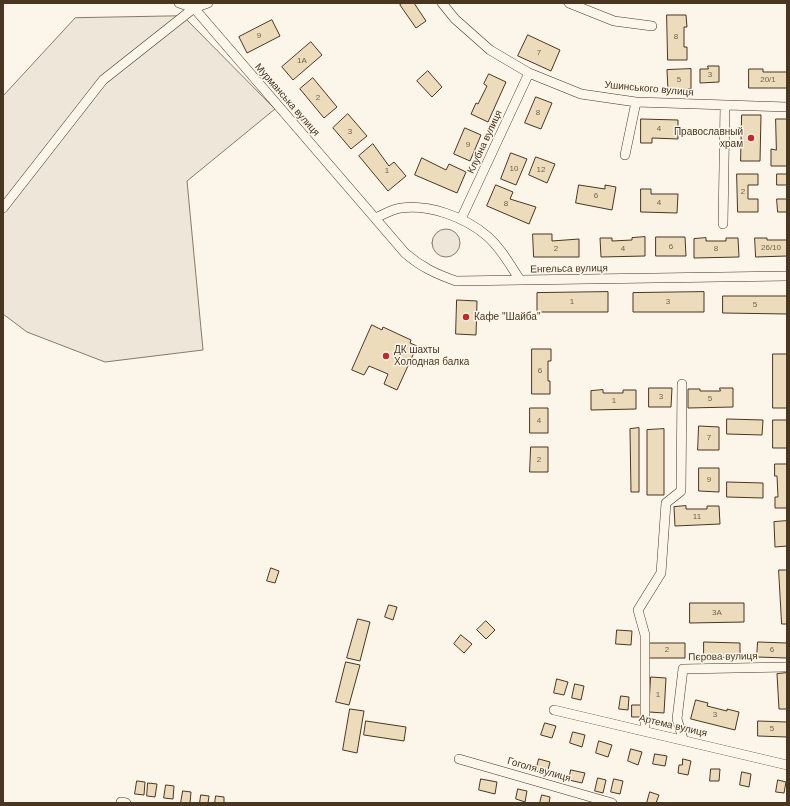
<!DOCTYPE html>
<meta charset="utf-8">
<style>
body{margin:0}
#map{position:relative;width:790px;height:806px;overflow:hidden;background:#fbf6e9;font-family:Helvetica,sans-serif}
canvas{display:block}
.frame{position:absolute;inset:0;border:4px solid #4a3520;pointer-events:none}
</style>
<div id="map">
<canvas width="790" height="806"></canvas>
<div class="frame"></div>
</div>
<script>
const c = document.querySelector('canvas').getContext('2d');
c.lineJoin = 'round';
function fillPath(path, color) {
  c.fillStyle = color;
  c.fill(path, 'evenodd');
}
function stroke(path, color, width, dash) {
  c.strokeStyle = color;
  c.lineWidth = width;
  c.lineCap = dash ? 'butt' : 'round';
  c.setLineDash(dash || []);
  c.stroke(path);
}
function drawText(font, color, halo, rows, align = 'center') {
  c.font = font + ' Helvetica,sans-serif';
  c.lineWidth = 3;
  c.setLineDash([]);
  c.textBaseline = 'middle';
  c.strokeStyle = halo;
  c.fillStyle = color;
  for (const [text, x, y, turn = 0] of rows) {
    c.save();
    c.translate(x, y);
    c.rotate((+turn || 0) * Math.PI / 180);
    c.textAlign = isNaN(turn) ? turn : align;
    if (halo) c.strokeText(text, 0, 0);
    c.fillText(text, 0, 0);
    c.restore();
  }
}
const green = new Path2D(`
 M183,16L275,109L187,181L203,350L105,362L27,332L3,314V96L75,18Z
 M432 243a14 14 0 1 1 28 0a14 14 0 1 1-28 0Z`);
const building = new Path2D(`
 M403,3H414L426,21L416,28L400,5Z
 M667,15H686L687,27H684V47H687V60H668Z
 M272,20L280,36L247,53L239,37Z
 M528,35L560,50L551,71L518,56Z
 M311,42L322,55L293,80L282,67Z
 M708,66H719V82L700,83V69H708Z
 M691,69V89L668,90L667,70Z
 M749,69H763V72H787V88H749Z
 M428,71L442,87L432,97L417,81Z
 M489,74L506,82L488,122L471,114L476,103L478,104L487,86L484,84Z
 M313,78L337,107L324,118L300,89Z
 M536,97L552,103L541,129L525,123Z
 M348,114L367,136L351,149L333,128Z
 M742,115H761L760,161H741Z
 M641,119L678,120V139L652,138V143H641Z
 M776,119H787V166H771V149L776,150Z
 M465,128L481,135L470,161L454,154Z
 M373,144L389,166L394,162L406,176L388,191L359,156Z
 M511,153L527,159L516,185L501,179Z
 M536,157L555,164L547,183L529,175Z
 M422,158L446,170L449,164L466,172L457,193L415,175Z
 M737,174H758V185H748V199H758V212H738Z
 M777,174H787V192V185H777Z
 M496,185L513,192L510,199L536,207L529,224L487,206Z
 M579,185L605,189V185L616,187L612,210L576,203Z
 M641,189H651V194H678L677,213L641,212Z
 M777,199H787V212H778Z
 M533,234H552V241L579,239V257H534Z
 M645,237V256L601,257L600,238H612V241L632,240V238Z
 M656,237H685L686,256H656Z
 M706,238V241H726V238H738L739,257L694,258V239Z
 M755,238H767V240H787V256L756,257Z
 M608,292V312H537V293Z
 M704,292V312H633V293Z
 M723,296H787V314L723,313Z
 M457,300L477,301L476,335L456,334Z
 M372,325L382,330L383,327L411,340L410,343L417,346L397,390L384,384L388,374L369,366L364,375L352,370Z
 M532,349H551V361H548V381H550V394H532Z
 M773,354H787V408H773Z
 M649,388H672L671,407H649Z
 M720,388H733V407L688,408V389H700V391H720Z
 M603,390V393H623V390H636V409L591,410V391Z
 M530,408H548V433H530Z
 M727,419L763,420L762,435L727,434Z
 M773,420H787V448H773Z
 M699,426L719,427V450H698Z
 M639,428V492H631L630,429Z
 M664,429V495H647V430Z
 M531,447H548V472H530Z
 M775,464H787V508H775V497H778L777,476H775Z
 M699,468H719V492L699,491Z
 M727,482L763,483V498L727,497Z
 M686,506V509H707V506H719L720,524L675,526L674,507Z
 M787,521V546L775,547L774,522Z
 M271,568L279,571L275,583L267,581Z
 M779,570H787V624H782Z
 M690,603H744V622L690,623Z
 M389,605L397,607L393,620L385,617Z
 M358,619L370,622L360,661L347,658Z
 M486,621L495,630L486,639L477,630Z
 M617,630L632,631L631,645L616,644Z
 M461,635L472,644L464,653L454,644Z
 M704,642L740,643V658L704,657Z
 M758,642L787,643V658L757,657Z
 M649,643H685V658H649Z
 M346,662L360,665L349,705L336,702Z
 M787,673V709H779L777,674Z
 M651,677L666,678L664,713L649,712Z
 M557,679L568,682L564,695L554,693Z
 M575,684L584,686L581,700L572,698Z
 M621,696L629,697L628,710L619,709Z
 M696,700L708,703L707,706L727,711V709L739,712L735,730L691,719Z
 M632,705H641V717H632Z
 M350,709L364,711L357,753L343,750Z
 M366,721L406,727L404,741L364,735Z
 M758,721L787,722V737L758,736Z
 M545,723L556,726L552,738L541,735Z
 M573,732L585,735L582,747L570,743Z
 M599,741L612,745L608,757L596,753Z
 M631,749L642,752L638,765L628,761Z
 M655,754L667,756L665,766L653,764Z
 M539,759L550,762L547,774L536,771Z
 M683,759L691,761L688,775L678,773L679,765H682Z
 M711,769H720L719,781H710Z
 M571,770L585,773L582,783L569,780Z
 M742,772L751,774L749,787L740,785Z
 M598,778L606,780L603,793L595,791Z
 M481,779L497,782L495,794L479,790Z
 M614,779L623,781L620,794L611,792Z
 M778,780L786,782L784,793L776,792Z
 M137,781L145,782L144,795L135,794Z
 M148,783L157,784L155,797L147,796Z
 M166,785L174,786L173,799L164,798Z
 M518,789L527,791L525,802L516,799Z
 M183,791L191,792L190,803H181Z
 M650,792L659,795L656,803H647Z
 M201,795L209,796L208,803H200Z
 M542,795L550,797L549,803H540Z
 M216,796L224,797V803H215Z`);
const minor = new Path2D(`
 M179,3L194,8L405,253C421,267 436,274 456,281L787,276
 M442,3L455,19L490,50L529,73L581,94L636,102L787,107
 M569,3L614,21L652,26
 M625,155L636,102
 M3,208L103,80L194,8L208,3
 M375,218C383,215 392,209 401,208C429,204 465,217 487,236C501,248 510,265 520,280
 M461,219L529,73
 M723,224L725,105
 M554,710L787,765
 M645,731V635L638,610L661,573L666,503L681,491L682,384
 M683,739L677,719L683,669L787,667
 M459,759L612,803
 M121,802L126,803`);
const markers = [
 [751,138,4,"#c62828"],
 [466,317,4,"#c62828"],
 [386,356,4,"#c62828"]
];
const numberNames = [
 ["9",259,36],
 ["8",676,37],
 ["7",539,53],
 ["1А",302,61],
 ["3",710,75],
 ["5",679,80],
 ["20/1",768,80],
 ["2",318,98],
 ["8",538,113],
 ["4",659,129],
 ["3",350,132],
 ["9",468,145],
 ["10",514,169],
 ["12",541,170],
 ["1",387,171],
 ["2",743,192],
 ["6",596,196],
 ["4",659,203],
 ["8",506,204],
 ["6",671,247],
 ["26/10",771,248],
 ["2",556,249],
 ["4",623,249],
 ["8",716,249],
 ["1",572,302],
 ["3",668,302],
 ["5",755,305],
 ["6",540,371],
 ["3",661,397],
 ["5",710,399],
 ["1",614,401],
 ["4",539,421],
 ["7",709,438],
 ["2",539,460],
 ["9",709,480],
 ["11",697,517],
 ["3А",717,613],
 ["2",667,650],
 ["6",772,650],
 ["1",658,695],
 ["3",715,715],
 ["5",772,729]
];
const streetNames = [
 ["Ушинського вулиця",649,89,5],
 ["Мурманська вулиця",287,100,49],
 ["Клубна вулиця",485,142,-65],
 ["Енгельса вулиця",569,269,-1],
 ["Пєрова вулиця",723,657,-1],
 ["Артема вулиця",673,726,13],
 ["Гоголя вулиця",539,770,16]
];
const poiNames = [
 ["Православный",743,132,"right"],
 ["храм",743,144,"right"],
 ["Кафе \"Шайба\"",474,317],
 ["ДК шахты",394,350],
 ["Холодная балка",394,362]
];
fillPath(green, '#ede6d9');
stroke(green, '#887966', 1);
fillPath(building, '#ecdcbc');
stroke(building, '#4a3520', 1);
stroke(minor, '#4a3520', 10);
stroke(minor, '#fbf6e9', 9);
for (const [x, y, r, color] of markers) {
  const dot = new Path2D();
  dot.arc(x, y, r, 0, 2 * Math.PI);
  c.fillStyle = color;
  c.fill(dot);
  stroke(dot, '#fbf6e9', 1.5);
}
drawText('8px', '#725f47', null, numberNames);
drawText('10px', '#4a3520', '#fbf6e9', streetNames);
drawText('10px', '#4a3520', '#fbf6e9', poiNames, 'left');
</script>
